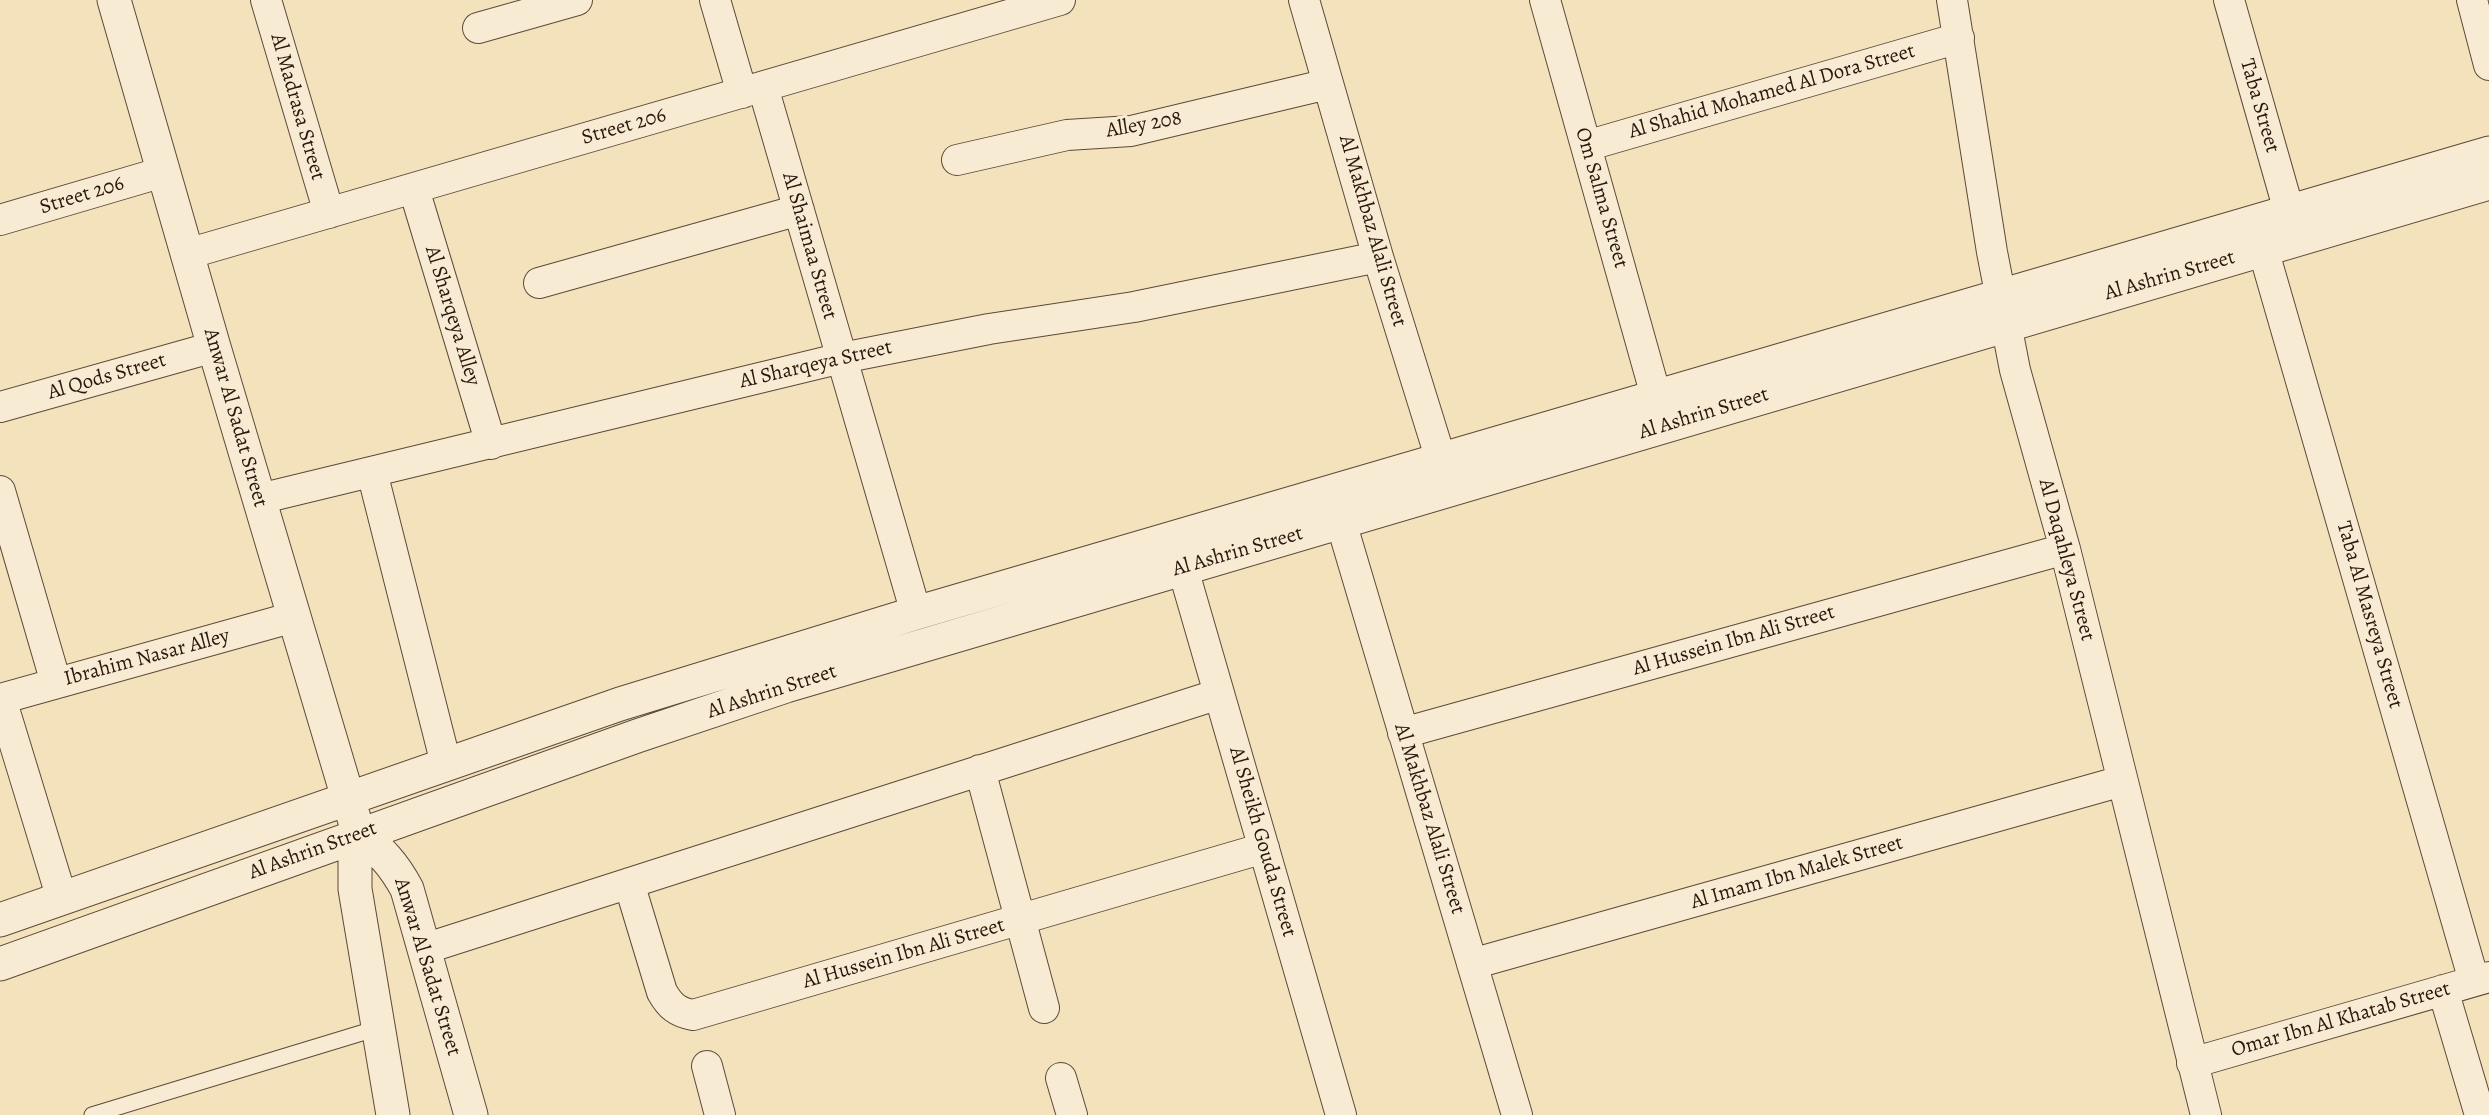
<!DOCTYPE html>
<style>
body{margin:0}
canvas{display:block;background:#f3e2bc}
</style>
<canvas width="2489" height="1115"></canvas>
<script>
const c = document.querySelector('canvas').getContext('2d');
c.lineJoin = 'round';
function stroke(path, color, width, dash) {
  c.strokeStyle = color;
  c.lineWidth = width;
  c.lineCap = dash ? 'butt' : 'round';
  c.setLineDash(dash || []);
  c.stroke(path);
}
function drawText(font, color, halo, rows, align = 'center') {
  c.font = font + ' Alegreya,serif';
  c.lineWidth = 6;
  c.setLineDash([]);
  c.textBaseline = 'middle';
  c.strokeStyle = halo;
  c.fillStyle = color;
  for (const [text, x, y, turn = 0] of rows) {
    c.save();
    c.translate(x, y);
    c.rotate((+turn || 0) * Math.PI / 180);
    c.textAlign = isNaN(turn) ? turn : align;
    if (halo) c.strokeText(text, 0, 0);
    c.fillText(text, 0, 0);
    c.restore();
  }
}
const service = new Path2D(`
 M92,1115L378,1028`);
const minor = new Path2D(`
 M266,0L329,213
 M715,0L742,93
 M1304,0L1378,257L1441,460
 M1545,0L1656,396
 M1952,0L1992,252L2015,370L2065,549L2206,1115
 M2229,0L2289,211
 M2472,0L2489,65
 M478,28L577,0
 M763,87L916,613
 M1586,146L1959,38
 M957,160L1067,135L1131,131L1328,84
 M414,189L491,444
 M0,220L163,172
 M2263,249L2474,981
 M187,254L1060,0
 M539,283L799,210
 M0,407L214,347
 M372,472L446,764
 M0,491L56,683
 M259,499L842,358L989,329L1134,307L1378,257
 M1341,522L1517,1115
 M1183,569L1341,1115
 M0,699L294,617
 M1,699L62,899
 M1403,733L2065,549
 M980,770L1044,1008
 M629,883L662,992C670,1006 677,1012 693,1015L1264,848
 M424,949L1219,694
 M1472,964L2122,781
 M2443,990L2480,1115
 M2192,1063L2489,977
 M707,1066L720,1115
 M1061,1078L1072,1115`);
const tertiary = new Path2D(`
 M114,0L214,347L359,835L355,851V889L393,1115
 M359,835C381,850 394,865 407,889L471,1115
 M0,920L620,704L916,613L2489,153
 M0,964L637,736L786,686L2489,183`);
const streetNames = [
 ["Al Shahid Mohamed Al Dora Street",1772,92,-16],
 ["Taba Street",2259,106,74],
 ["Al Madrasa Street",297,107,74],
 ["Alley 208",1144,125,-10],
 ["Street 206",624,127,-16],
 ["Street 206",82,196,-17],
 ["Om Salma Street",1601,198,74],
 ["Al Makhbaz Alali Street",1372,231,74],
 ["Al Shaimaa Street",809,246,74],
 ["Al Ashrin Street",2170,276,-16],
 ["Al Sharqeya Alley",452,316,73],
 ["Al Sharqeya Street",816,365,-13],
 ["Al Qods Street",107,377,-16],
 ["Al Ashrin Street",1704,414,-17],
 ["Anwar Al Sadat Street",235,418,74],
 ["Al Ashrin Street",1238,552,-16],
 ["Al Daqahleya Street",2066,560,75],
 ["Taba Al Masreya Street",2369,615,74],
 ["Al Hussein Ibn Ali Street",1734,641,-16],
 ["Ibrahim Nasar Alley",147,658,-15],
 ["Al Ashrin Street",772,692,-18],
 ["Al Makhbaz Alali Street",1429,819,73],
 ["Al Sheikh Gouda Street",1262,842,74],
 ["Al Ashrin Street",313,851,-20],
 ["Al Imam Ibn Malek Street",1797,873,-16],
 ["Al Hussein Ibn Ali Street",904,954,-16],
 ["Anwar Al Sadat Street",427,967,73],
 ["Omar Ibn Al Khatab Street",2341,1020,-16]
];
stroke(service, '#5e4939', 17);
stroke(minor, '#5e4939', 32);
stroke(tertiary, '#5e4939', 35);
stroke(service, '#f7ecd3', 15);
stroke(minor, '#f7ecd3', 30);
stroke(tertiary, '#f7ecd3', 33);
drawText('21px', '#2c160d', '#f7ecd3', streetNames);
</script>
